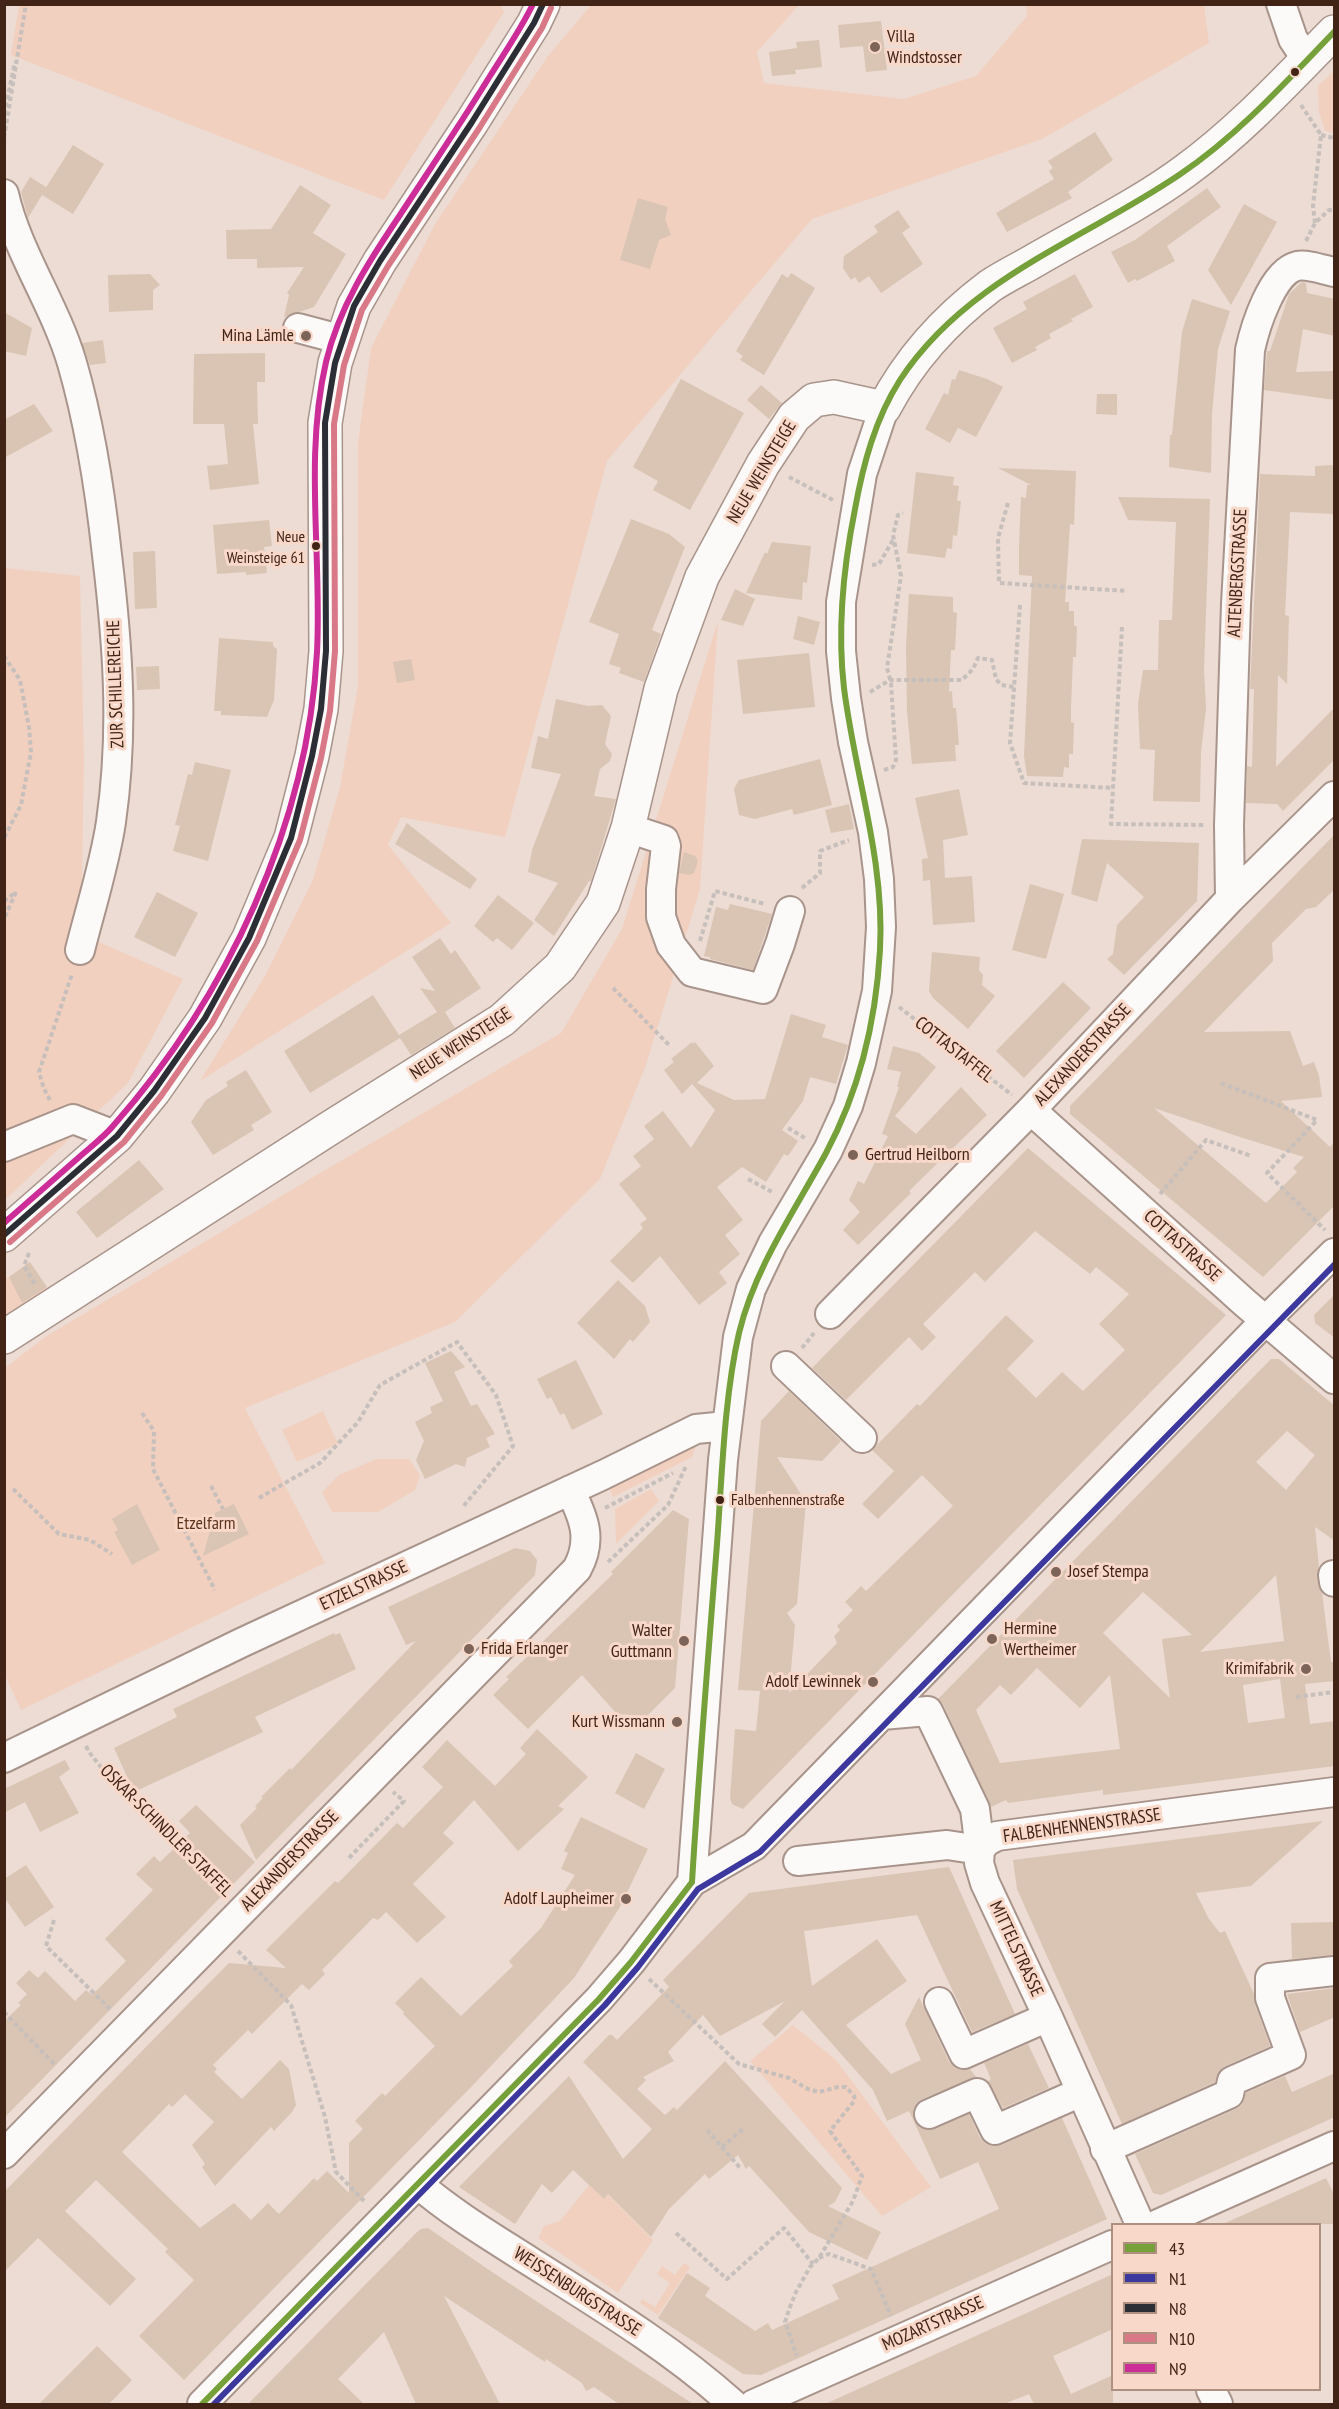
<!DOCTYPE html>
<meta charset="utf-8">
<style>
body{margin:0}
#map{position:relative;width:1339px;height:2409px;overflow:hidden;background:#ecdcd4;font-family:"PT Sans Narrow",sans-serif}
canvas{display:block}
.frame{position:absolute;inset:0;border:6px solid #412416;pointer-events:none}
.legend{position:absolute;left:1111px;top:2223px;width:210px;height:168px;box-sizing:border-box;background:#f7d8c9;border:2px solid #ae9081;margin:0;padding:8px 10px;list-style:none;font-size:18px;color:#412416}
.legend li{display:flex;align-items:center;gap:12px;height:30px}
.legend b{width:30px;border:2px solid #ae9081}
</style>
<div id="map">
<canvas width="1339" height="2409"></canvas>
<div class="frame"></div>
<ul class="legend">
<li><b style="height:8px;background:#76a03a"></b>43</li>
<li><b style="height:8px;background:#3c389e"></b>N1</li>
<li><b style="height:8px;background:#2c2e35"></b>N8</li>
<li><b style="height:8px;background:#d97988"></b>N10</li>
<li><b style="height:8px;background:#cd2d98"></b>N9</li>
</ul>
</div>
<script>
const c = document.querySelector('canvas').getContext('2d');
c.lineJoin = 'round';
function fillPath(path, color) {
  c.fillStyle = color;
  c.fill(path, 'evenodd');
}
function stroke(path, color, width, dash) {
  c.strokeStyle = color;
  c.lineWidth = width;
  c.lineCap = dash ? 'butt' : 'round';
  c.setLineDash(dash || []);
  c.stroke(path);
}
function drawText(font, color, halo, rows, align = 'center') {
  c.font = font + ' "PT Sans Narrow",sans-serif';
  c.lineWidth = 6;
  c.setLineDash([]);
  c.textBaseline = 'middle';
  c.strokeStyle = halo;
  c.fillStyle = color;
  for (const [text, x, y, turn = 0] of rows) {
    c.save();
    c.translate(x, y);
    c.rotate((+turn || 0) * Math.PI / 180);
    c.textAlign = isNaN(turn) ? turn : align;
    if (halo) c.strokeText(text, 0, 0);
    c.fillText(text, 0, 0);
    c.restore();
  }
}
const green = new Path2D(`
 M500,4L504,12L384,200L11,55L19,5Z
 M591,5H799L757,52L764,83L904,99L976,76L1027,16L1026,5H1204L1209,43L1042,139L812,219L607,461L505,837L401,817L388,845L451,923L200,1081L266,974L313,880L340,787L358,686V443L371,348L435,224L548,56Z
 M1334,71V133L1325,131L1319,112L1318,86Z
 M5,568L80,576L84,760L81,934L183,979L128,1083L5,1200Z
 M718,621L700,889L646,1065L600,1179L455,1322L245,1408L325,1563L21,1710L5,1675V1368L45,1337L320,1173L561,1033L622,929Z
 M30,1262L52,1296L5,1327V1280Z
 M323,1411L338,1444L297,1462L282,1430Z
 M698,1439L692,1457L613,1497L607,1482Z
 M376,1459H409L420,1475L415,1490L378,1512H332L322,1492L339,1475Z
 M651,1489L659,1501L616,1544L615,1509Z
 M793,2025L836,2060L931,2187L882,2216L750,2061Z
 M589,2185L604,2199L608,2195L653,2240L618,2293L538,2238L544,2226L560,2221Z
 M684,2263L690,2267L658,2315L640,2303L642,2299L655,2307L670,2283L657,2274L662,2266L675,2275Z`);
const building = new Path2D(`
 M881,21L887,70L866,72L863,46L840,48L838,25Z
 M819,40L822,67L795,70L796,74L772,76L769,52L797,48L796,42Z
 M1095,132L1113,160L1068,192L1072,198L1007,232L996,213L1054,179L1049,171L1053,168L1048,161Z
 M73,145L104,164L73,214L42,195L28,218L21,192L30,177L46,187L45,189Z
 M300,185L331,205L313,233L346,254L314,307L284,317L289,295L287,293L304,267L257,268V259H227L226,230L271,229Z
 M1207,188L1221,207L1167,246L1175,261L1137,281L1135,279L1128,283L1111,252L1135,240Z
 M638,198L668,207L665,219L671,235L659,240L650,269L620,260Z
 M1244,204L1277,222L1231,305L1208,270Z
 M898,210L910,227L902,233L923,264L881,293L869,276L859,283L855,277L851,280L843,268L844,256L878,232L874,226Z
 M791,273L815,288L764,375L740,360L743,356L736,351L782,274L788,278Z
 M150,274L160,285L153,290V310L109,312L108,275Z
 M1075,274L1093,307L1071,319L1073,321L1049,334L1051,338L1035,347L1037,350L1012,363L993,328L1027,309L1023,302Z
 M1302,282L1306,283L1307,293L1335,299V336L1303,329L1296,372L1335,371V400L1264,390L1267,351H1270L1289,294Z
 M1192,299L1230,311L1218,349L1212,414L1211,473L1169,467L1170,435H1172L1182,332Z
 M4,312L32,328L26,356L4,351Z
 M103,340L106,363L90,365L82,343Z
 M265,353V382H257L258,424H253L259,484L210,490L207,466L228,464L224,424H193L194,354Z
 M959,370L987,379L1003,387L976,437L958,428L950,443L925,429L944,393L948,395L952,379L955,380Z
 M681,379L744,413L690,510L653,490L658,481L633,467Z
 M761,385L782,403L769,419L747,400Z
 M1097,394H1117V415L1096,414Z
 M34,404L53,431L4,458V420Z
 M1335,465V514L1290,512L1285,615L1289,616L1287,684L1278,675L1276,767L1335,707V759L1283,811L1277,804L1246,803L1247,766L1252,767L1254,689H1250L1260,474L1315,476V466Z
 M998,468L1076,471L1074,525L1070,524L1065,602H1069V611H1074V626H1077L1076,657H1073L1071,708V722L1074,723L1073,754H1069V768L1064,767L1063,777L1027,776L1024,756L1032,576L1019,575V547L1021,497L1026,498L1027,485H1031Z
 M916,472L954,477L953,485L959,486L957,501H961L957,536L953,535L952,549L947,548L945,558L907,553Z
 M1118,497L1210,499L1204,670L1206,708L1201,753L1200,802L1153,801L1155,750L1140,749L1138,704L1143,670H1158L1159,620H1172L1176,522L1128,520Z
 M631,519L669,534L685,547L652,630L661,634L644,682L619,673L621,668L609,664L619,634L589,622Z
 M269,520L272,546L264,547L267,573L246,575V572L217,574L213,525Z
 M772,542L811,546L807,583L803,582L802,600L746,593L765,552L767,554Z
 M155,551L157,608L135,609L133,552Z
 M735,589L755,599L743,626L721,620Z
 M909,594L953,597V612L957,613L955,650H951L949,692L952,691L953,708H956L959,745H955L956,761L912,764L907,711L906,647Z
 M798,616L820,622L814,645L793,639Z
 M219,638L273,642V646L277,649L274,700L267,717L221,715V711H214Z
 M809,653L815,707L743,714L737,660Z
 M411,659L415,680L397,683L393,662Z
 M159,666L160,689L137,690L136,667Z
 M556,699L588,706L602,705L611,716L605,744L612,754L610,761L600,769L594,796L616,799L591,881H589L554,936L534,920L558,883L528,872L532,850L561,774L531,768L538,736L548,739Z
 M820,759L832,805L794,815L792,809L755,819L739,815L734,789L739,780Z
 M195,762L231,770L208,861L173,851L180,826L175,825L188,774L192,775Z
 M959,789L968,835L943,840L945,878L972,876L975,922L933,925L930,880L923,881L922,859L928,858L915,798Z
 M849,804L854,829L831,833L825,810Z
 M407,823L477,879L470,889L395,844Z
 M1335,834V889L1316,907L1306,909L1272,943L1273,961L1204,1032L1290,1031L1303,1066L1314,1062L1319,1076L1322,1097L1281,1101L1330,1147L1335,1142V1205L1263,1277L1070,1114V1106ZM1154,1108L1243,1138L1304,1157L1293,1168L1297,1172L1266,1203Z
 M1082,839L1199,843L1197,901L1124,975L1107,959L1113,954L1117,925L1144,897L1107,863L1097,902L1071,894Z
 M684,852L695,856L698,861L694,873L689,875L679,873Z
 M1030,884L1064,894L1046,959L1012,950Z
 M157,892L198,913L175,957L134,937Z
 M498,895L534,923L512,950L497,938L493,942L474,926Z
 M730,904L772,914L753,970L710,959V957L704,956L716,907L728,910Z
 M440,938L451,954L455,950L481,988L445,1012L455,1028L411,1055L400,1038L310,1093L284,1051L373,995L399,1035L437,1012L420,988L435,991L412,957Z
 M932,952L980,957L979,970L983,975L982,985L995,996L968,1029L933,998L929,991Z
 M1063,982L1091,1008L1024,1078L996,1051Z
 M791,1014L826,1025L822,1037L848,1045L836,1084L810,1077L803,1101L782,1130L798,1141L788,1156L784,1154L766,1182L742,1167L717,1187L743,1220L725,1235L740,1254L719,1272L727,1283L699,1305L660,1256L633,1283L610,1261L643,1228L640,1224L647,1219L619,1184L641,1166L633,1156L654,1139L644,1126L663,1111L691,1148L715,1110L692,1084L682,1094L664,1070L674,1062L671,1059L692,1042L693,1044L695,1042L714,1066L697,1083L734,1100L765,1099Z
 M893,1046L919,1053L936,1067L895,1116L916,1134L961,1087L987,1115L909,1191L911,1193L858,1245L843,1230L860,1212L849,1200L858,1181L864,1184L888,1136L882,1134L899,1087H897L901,1072L887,1069Z
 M246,1070L272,1112L251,1125L254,1130L213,1155L191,1122L206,1100L228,1086L226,1082Z
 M1028,1148L1226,1315L743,1809L736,1806L732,1804L730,1798L735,1729L756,1731L760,1691L738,1690L761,1421L789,1391L841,1441L822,1461L777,1457L806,1502L797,1604L787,1613L795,1625L789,1693L837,1643L834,1636L840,1630L837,1626L853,1610L845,1602L861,1586L866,1591L953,1506L922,1475L878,1519L862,1504L894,1471L872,1450L917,1404L920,1406L1006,1315L1034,1341L1007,1369L1036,1398L1062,1372L1083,1391L1125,1350L1099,1324L1129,1294L1096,1267L1090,1274L1035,1231L985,1282L975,1272L923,1324L936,1337L922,1351L909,1337L846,1400L812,1368Z
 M139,1160L164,1189L97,1238L76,1212Z
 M30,1262L47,1287L22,1303L9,1277Z
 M618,1280L645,1306L650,1322L633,1342L630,1339L614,1359L577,1323Z
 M1335,1294V1338L1315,1323L1314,1315Z
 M451,1351L465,1367L454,1372L471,1406L477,1404L495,1434L486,1438L490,1447L467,1458L465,1467L456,1464L425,1479L416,1460L424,1441L415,1422L432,1413L430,1407L443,1401L425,1363Z
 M1271,1359H1279L1335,1406V1541L1315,1527L1319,1567L1317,1577L1322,1593L1331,1662H1335V1681L1305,1684L1310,1724L1335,1721V1766L1103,1795V1790L1008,1803L1006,1800L991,1807L943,1704L938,1699ZM1287,1431L1315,1455L1286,1490L1256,1462ZM1276,1575L1284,1641L1200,1652L1221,1631ZM1143,1592L1192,1635L1162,1639L1170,1698L1103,1633ZM1037,1668L1080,1708L1110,1675L1120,1749L1000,1763L976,1710L1000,1685L1011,1695ZM1280,1679L1285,1718L1248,1723L1243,1685Z
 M576,1360L603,1414L572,1430L564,1413L560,1415L551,1397L547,1399L537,1379Z
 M137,1504L160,1550L132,1565L114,1532L118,1530L112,1519Z
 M234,1504L249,1534L203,1556L215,1513Z
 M673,1510L689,1519L675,1688L647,1716L617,1714L582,1675L528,1729L493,1695L509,1679L506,1677L613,1574L611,1572Z
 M515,1548L530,1551L537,1560L535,1575L256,1860L240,1825L257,1808L255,1806L263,1798L261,1797L290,1768L291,1770L416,1641L406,1645L388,1607Z
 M334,1633L335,1635L340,1633L356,1669L255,1717L263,1732L134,1792L114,1748L177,1717L173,1709Z
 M537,1729L588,1777L558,1806L564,1809L518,1851L474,1800L443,1833L454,1843L413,1884L446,1917L417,1943L386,1912L378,1920L373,1918L322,1970L325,1974L309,1990L302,1984L252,2034L248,2030L213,2065L217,2069L214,2072L242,2099L280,2060L289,2069L296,2105L292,2112L274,2131L271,2127L215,2186L202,2167L205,2164L192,2145L214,2122L185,2094L172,2107L169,2104L122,2152L200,2228L234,2203L251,2220L268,2203L279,2214L314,2178L317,2181L327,2171L349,2193V2143L363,2129L355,2121L382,2093L385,2096L435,2046L403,2014L404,2012L395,2003L421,1977L461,2016L513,1966L509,1961L541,1928L575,1875L561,1869L568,1853L564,1851L581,1817L648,1849L620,1907L574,1978L474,2084L184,2380L139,2336L194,2280L165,2252L168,2249L96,2180L65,2211L136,2279L110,2306L38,2238L4,2272V2192L190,2002L229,1963L286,1968L266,1950L335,1881L338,1883L397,1823L403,1828L443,1787L422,1767L447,1740L495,1786L526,1754L520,1748Z
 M636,1753L665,1769L644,1809L615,1793Z
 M65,1760L70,1769L59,1777L79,1813L40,1832L25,1802L4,1813V1789Z
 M196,1805L255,1862L4,2118V2021L21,2005L18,2003L27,1994L16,1983L29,1970L38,1978L45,1971L75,2001L86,1990L92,1995L126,1961L105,1939L153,1890L136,1874L154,1856L160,1862L190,1833L179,1821Z
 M1323,1821L1251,1886L1196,1893L1209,1919L1220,1933L1225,1931L1254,1994L1255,2004L1270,2046L1225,2066L1219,2071L1215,2082L1122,2124L1017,1889L1013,1860Z
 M26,1865L54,1907L25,1927L4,1897V1879Z
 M949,1867L1015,2014L972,2032L917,1915L804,1931L812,1986L877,1939L907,1981L846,2025L891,2074L921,2060L905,2024L919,1997L949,2062L955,2068L962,2070L970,2069L976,2077L922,2099L916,2104L913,2113L914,2121L919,2127L927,2130L935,2129L969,2114L980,2138L986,2144L994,2146L1002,2145L1062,2118L1107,2219L761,2375L743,2374L658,2318L687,2273L710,2288L705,2296L755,2331L768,2323L772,2330L839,2299L832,2285L999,2209L978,2162L940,2179L909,2111L887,2121L873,2090L802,2010L775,2037L762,2024L785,2001L720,2036L703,2015L668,2052L674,2061L643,2077L646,2080L637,2089L665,2115L674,2107L677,2110L725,2061L842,2188L835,2202L828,2206L881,2232L867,2260L809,2232L749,2166L746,2169L738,2155L709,2179L705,2174L669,2209L651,2237L608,2194L604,2199L573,2170L552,2193L542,2184L515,2224L459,2187L569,2076L623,2159L652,2129L583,2062L609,2035H612L617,2040L669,1987L663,1980L749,1893Z
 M1335,1922V1955L1292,1959L1291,1923Z
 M1335,1988V2017L1300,2032L1287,1994Z
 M1028,2044L1049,2088L1003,2108L988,2081L991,2079L984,2063Z
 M1335,2073V2117L1161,2195L1153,2193L1135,2154L1236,2109L1242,2104L1246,2093L1285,2076L1292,2092Z
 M1326,2178L1335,2196V2224H1223Z
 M428,2228L492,2272L693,2404H619L594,2387L586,2391L582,2383L546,2359L545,2362L444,2296L500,2404H416L384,2332L338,2379L364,2404H248L417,2232L421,2229Z
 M1113,2274V2329L1053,2356L1071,2394L1113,2375V2404H1034L1029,2394L1004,2404H825Z
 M97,2346L132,2380L114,2399L108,2404H39Z`);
const path = new Path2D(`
 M1301,105L1321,135L1313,206L1315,223
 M4,114L15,62
 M1321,135L1334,138
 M4,138L26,4
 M1306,241L1315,223L1329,210H1334
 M259,330L274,332
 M789,477L833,500
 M1008,503L998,538L999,583L1127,591
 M872,565L879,564L893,540
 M1020,605L1010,743L1024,783L1113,788
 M1122,627L1111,824L1205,825
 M4,656L20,680L29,727L31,752L21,805L4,838
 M870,692L890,680H962L973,669L978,658L992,660L996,679L1001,685L1014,687
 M884,770L893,767L896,760L891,683L887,668L901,576L893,535L898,515L903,513
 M802,888L820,873V851L849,840
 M4,901L16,892L4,919
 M700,941L715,891L765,904
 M613,988L670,1046
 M899,1007L1012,1095
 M1221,1083L1317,1120L1267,1173L1325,1230
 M50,1100L44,1089L39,1072L72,974
 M788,1128L805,1138
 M748,1179L774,1193
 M1160,1194L1206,1140L1251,1156
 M29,1253L24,1266L36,1286
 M802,1348L814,1333
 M142,1413L154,1431L153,1469L215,1590
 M211,1486L223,1509
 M13,1489L59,1534L90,1540L112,1554
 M259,1498L320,1463L358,1422L380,1385L457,1342L496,1395L513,1446L462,1508
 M605,1508L673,1473
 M608,1562L668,1505L686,1466
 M1296,1697L1334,1692
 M86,1746L89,1752L120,1791L226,1892
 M349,1858L404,1801L393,1792
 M54,1920L46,1946L111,2010
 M238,1951L291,2005L325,2117L336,2172L364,2201
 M649,1979L739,2064L789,2078L808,2089L819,2092L838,2087H846L854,2096L855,2100L830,2131L862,2176L853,2201L819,2258L810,2267L796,2292L790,2307L785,2322L797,2356
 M4,2012L56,2066
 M707,2130L741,2169
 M722,2147L743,2129
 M676,2233L727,2279L784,2228L813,2264
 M819,2258L829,2254L871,2269L891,2316`);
const minor = new Path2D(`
 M1281,4L1293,39L1307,60
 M4,194C17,252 55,305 72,363C90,425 100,490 107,555C118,647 124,730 111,822C105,863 90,910 80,950
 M298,328L343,340
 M628,828L664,840L666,846L661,889V917L671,945L692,972L763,989L780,944L790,911
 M1230,899L1229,825L1236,604L1250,350C1255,327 1272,272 1297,266C1308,264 1324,270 1334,272
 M1031,1110L1245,1303L1334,1379
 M4,1147L73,1119L117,1136
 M830,1314L1031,1110L1230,899L1334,796
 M786,1366L862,1438
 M1333,1575L1334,1582
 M882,1715L928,1711L975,1809L980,1850L979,1863L985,1883L1048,2017L1140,2224
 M4,1758L243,1642L603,1475L696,1429L726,1426
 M980,1850L986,1842L997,1836L1334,1792
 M798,1861L947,1845L980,1850
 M692,1882L723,1460L738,1337L751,1289L773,1243L828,1150L848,1106L861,1063L877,991L881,927L879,879L873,832L853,742L846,698L841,651V602L862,474L884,408
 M939,2002L964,2054L1048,2017
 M929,2114L977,2093L995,2130L1081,2092
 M1105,2149L1229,2094L1232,2081L1291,2055L1270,1998V1978L1334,1971
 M4,2154L577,1569C593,1540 584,1518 570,1490
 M418,2184C453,2214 492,2237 531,2262C601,2306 672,2349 733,2404
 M1158,2224L1334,2146
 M1211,2390L1218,2404
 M202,2404L599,1999L631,1962L692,1882L754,1846L1266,1320L1334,1253
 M754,2404L1112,2245`);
const major = new Path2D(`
 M4,1235L117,1136L154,1091L205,1018L249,938L291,838L312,756L321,709L326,651L325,423L335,363L354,306L380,261L472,122L534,23L543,4
 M4,1337L333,1126L502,1020L560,967L603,903L628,828L661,689L702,577L763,464L794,417L814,400L834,397L884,408C909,360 946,319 990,286C1005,276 1022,268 1037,259C1087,230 1139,205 1185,171C1240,131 1287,80 1334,32`);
const bus1 = new Path2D(`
 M692,1882C699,1769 708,1657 717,1544C722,1477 724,1398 739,1333C755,1267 794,1212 826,1153C859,1091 876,1020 880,950C885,860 855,776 844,688C837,628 843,569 855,509C863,465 875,419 900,380C966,279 1083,240 1179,175C1237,136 1285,83 1334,32
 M202,2404L599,1999L631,1962L692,1882`);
const bus2 = new Path2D(`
 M214,2404L605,2005L638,1967L698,1889L760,1852L1334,1265`);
const bus3 = new Path2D(`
 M4,1235L117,1136L154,1091L205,1018L249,938L291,838L312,756L321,709L326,651L325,423L335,363L354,306L380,261L472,122L534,23L543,4`);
const bus4 = new Path2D(`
 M10,1242L124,1142L161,1096L212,1023L257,941L300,840L321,758L330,711L335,651L334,424L344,365L362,310L388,266L480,127L542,28L551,8`);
const bus5 = new Path2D(`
 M4,1223C29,1201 53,1180 77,1159C89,1148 103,1138 113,1126C227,997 308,825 317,652C322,556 304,457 326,362C339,307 369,261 400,215C430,169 461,123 490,76C505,52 521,29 533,4`);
const markers = [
 [875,47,6,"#7d6458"],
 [1295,72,5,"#412416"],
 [306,336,6,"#7d6458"],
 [316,546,5,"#412416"],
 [853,1155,6,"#7d6458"],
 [720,1500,5,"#412416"],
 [1056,1572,6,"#7d6458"],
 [992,1639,6,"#7d6458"],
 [684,1641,6,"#7d6458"],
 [469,1649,6,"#7d6458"],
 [1306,1669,6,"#7d6458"],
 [873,1682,6,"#7d6458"],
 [677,1722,6,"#7d6458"],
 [626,1899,6,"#7d6458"]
];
const busNames = [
 ["Neue",305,537],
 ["Weinsteige 61",305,558],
 ["Falbenhennenstraße",731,1500,"left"]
];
const poiNames = [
 ["Villa",887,37,"left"],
 ["Windstosser",887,58,"left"],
 ["Mina Lämle",294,336],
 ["Gertrud Heilborn",865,1155,"left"],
 ["Josef Stempa",1068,1572,"left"],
 ["Hermine",1004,1629,"left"],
 ["Wertheimer",1004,1650,"left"],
 ["Walter",672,1631],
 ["Guttmann",672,1652],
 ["Frida Erlanger",481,1649,"left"],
 ["Krimifabrik",1294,1669],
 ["Adolf Lewinnek",861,1682],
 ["Kurt Wissmann",665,1722],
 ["Adolf Laupheimer",614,1899]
];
const streetNames = [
 ["NEUE WEINSTEIGE",762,472,-59],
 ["ALTENBERGSTRASSE",1238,573,-87],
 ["ZUR SCHILLEREICHE",116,684,-92],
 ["NEUE WEINSTEIGE",461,1044,-33],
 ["COTTASTAFFEL",954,1050,38],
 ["ALEXANDERSTRASSE",1083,1055,-47],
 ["COTTASTRASSE",1182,1246,42],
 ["ETZELSTRASSE",364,1586,-25],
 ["FALBENHENNENSTRASSE",1082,1826,-8],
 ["OSKAR-SCHINDLER-STAFFEL",166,1831,45],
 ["ALEXANDERSTRASSE",290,1861,-46],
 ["MITTELSTRASSE",1016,1949,65],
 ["WEISSENBURGSTRASSE",577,2292,33],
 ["MOZARTSTRASSE",933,2324,-24]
];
const parkNames = [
 ["Etzelfarm",206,1524]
];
fillPath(green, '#f2d0bf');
fillPath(building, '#dac5b4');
stroke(minor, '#a8948a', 32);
stroke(major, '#a8948a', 36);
stroke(path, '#c6bfbb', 4, [4.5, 3]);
stroke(minor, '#fcfaf9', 28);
stroke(major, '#fcfaf9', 33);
stroke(bus1, '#76a03a', 6);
stroke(bus2, '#3c389e', 6);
stroke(bus3, '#2c2e35', 6);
stroke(bus4, '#d97988', 6);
stroke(bus5, '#cd2d98', 6);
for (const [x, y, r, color] of markers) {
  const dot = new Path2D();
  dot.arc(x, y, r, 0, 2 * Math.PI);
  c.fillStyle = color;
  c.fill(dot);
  stroke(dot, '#f7d8c9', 2);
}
drawText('16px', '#412416', '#f7d8c9', busNames, 'right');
drawText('18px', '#412416', '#f7d8c9', poiNames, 'right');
drawText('18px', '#412416', '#f7d8c9', streetNames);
drawText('18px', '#5f341d', '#f7d8c9', parkNames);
</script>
